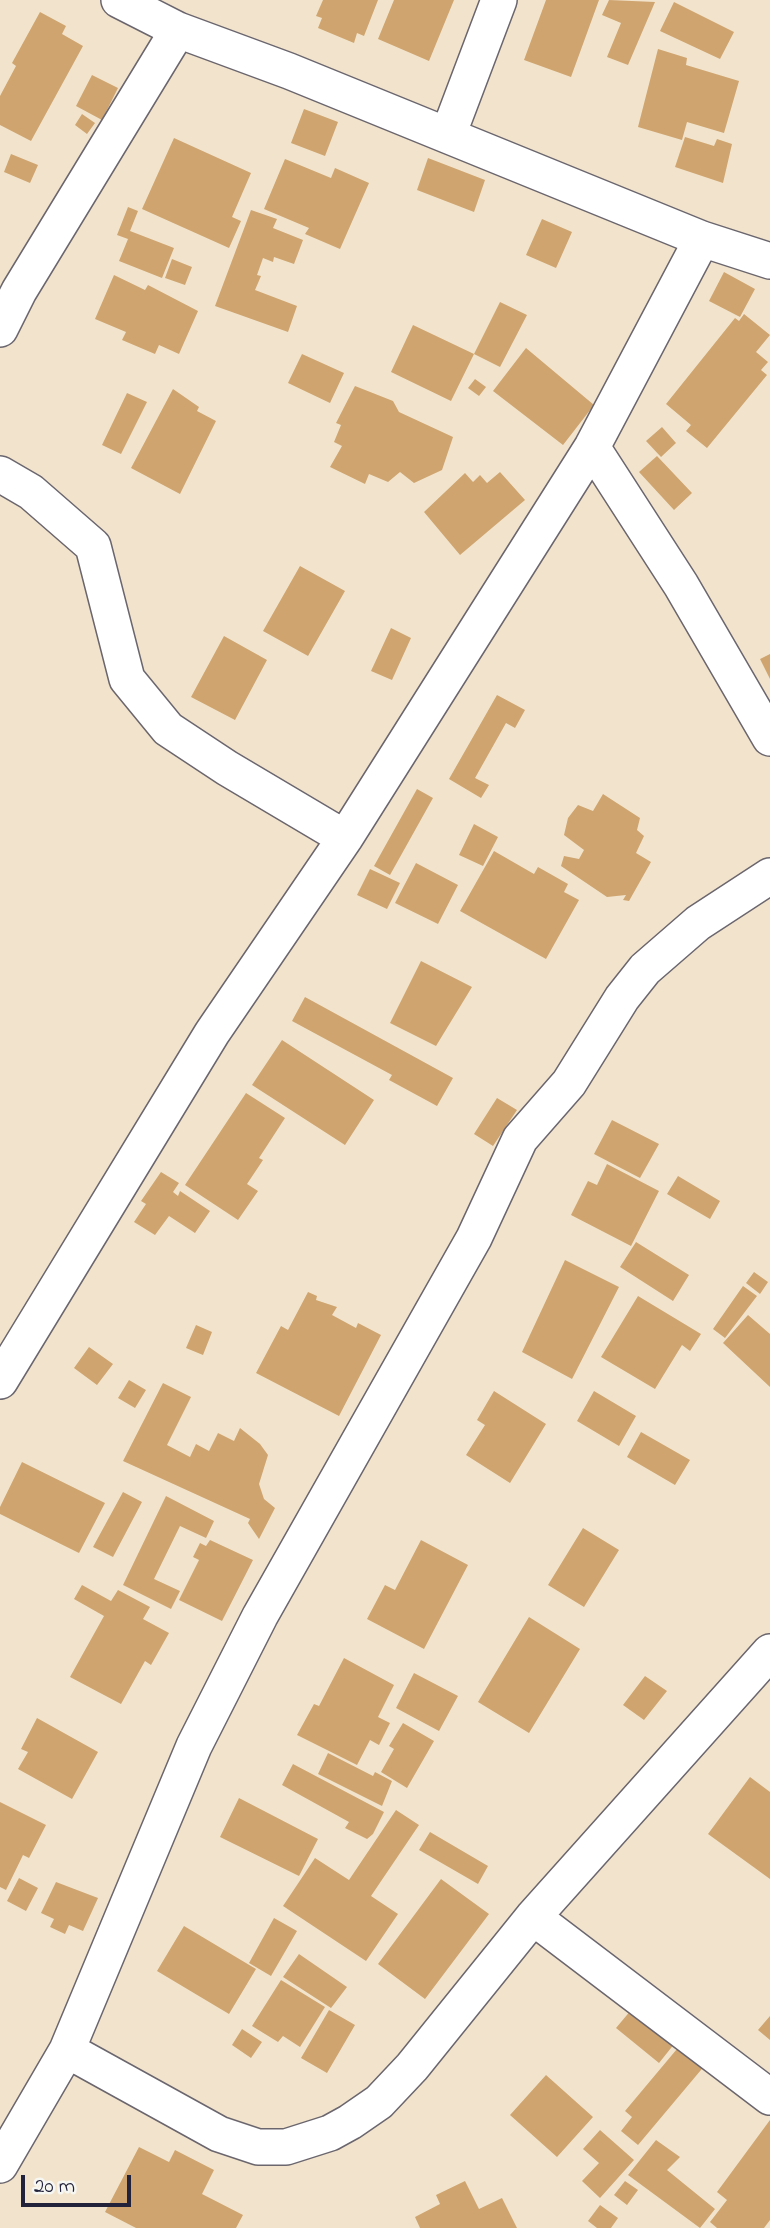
<!DOCTYPE html>
<html>
<head>
<meta charset="utf-8">
<style>
  body { margin:0 }
  #map { position:relative; width:770px; height:2228px; overflow:hidden; background:#f2e4cc; font-family:"Indie Flower",sans-serif }
  canvas { display:block }
  .scale { position:absolute; left:21px; top:2175px; width:110px; height:32px; box-sizing:border-box; border:4px solid #22223b; border-top:0; padding-left:9px; font-size:21px; line-height:24px; white-space:nowrap; color:#22223b; -webkit-text-stroke:5px #f6f6f2; paint-order:stroke }
</style>
</head>
<body>
<div id="map">
<canvas width="770" height="2228"></canvas>
<div class="scale">20 m</div>
</div>
<script>
const ctx = document.querySelector('canvas').getContext('2d');
ctx.lineJoin = 'round';
function fillPath(path, color) { ctx.fillStyle = color; ctx.fill(path, 'evenodd'); }
const shape = rows => new Path2D(rows.map(r => 'M' + r).join(''));
function strokePath(path, color, width, dash) { ctx.strokeStyle = color; ctx.lineWidth = width; ctx.lineCap = dash ? 'butt' : 'round'; ctx.setLineDash(dash || []); ctx.stroke(path); }
fillPath(shape([
  [323,0,378,0,364,36,357,33,354,43,318,28,322,18,316,16],
  [394,0,454,0,429,61,378,39],
  [546,0,599,0,571,77,524,60],
  [609,0,655,2,628,65,607,57,621,23,602,15],
  [674,2,734,32,720,59,660,31],
  [40,12,66,26,62,34,83,46,31,141,0,125,0,96,16,66,12,63],
  [658,49,687,58,686,65,739,81,724,133,687,122,682,140,638,127],
  [92,75,118,88,102,120,76,106],
  [304,109,338,122,325,156,291,143],
  [82,114,95,123,87,134,75,125],
  [685,137,714,146,717,139,732,144,723,183,675,167],
  [174,138,251,173,232,217,241,221,229,248,142,209],
  [11,154,38,165,30,183,4,172],
  [428,158,485,180,474,212,417,190],
  [285,159,331,178,335,168,369,183,340,249,305,234,309,228,264,209],
  [128,207,138,211,130,231,174,248,162,278,119,261,128,239,117,235],
  [251,210,277,219,273,228,303,240,294,264,274,257,273,262,263,258,257,275,261,276,255,290,297,306,288,332,215,306],
  [542,219,572,232,556,268,526,255],
  [172,259,192,267,185,285,165,278],
  [724,272,755,289,740,317,709,301],
  [114,275,145,290,148,285,198,311,179,354,159,345,155,354,122,340,126,332,95,319],
  [500,302,527,315,500,367,474,354],
  [744,314,770,335,756,352,768,362,761,370,767,375,707,448,686,431,691,425,666,404,735,318,739,321],
  [413,325,474,354,451,401,391,372],
  [526,348,594,405,563,445,493,391],
  [302,354,344,373,330,403,288,383],
  [475,379,486,387,479,396,468,388],
  [355,386,393,401,399,412,453,437,442,470,414,483,400,472,388,482,369,474,365,484,330,467,342,446,334,442,341,425,336,423],
  [173,389,199,407,197,411,216,421,180,494,131,468],
  [127,393,147,402,121,454,102,445],
  [662,427,676,443,661,457,646,441],
  [657,456,692,493,674,510,639,472],
  [500,472,525,500,460,555,424,512,465,473,473,482,480,475,487,483],
  [300,566,345,591,308,656,263,631],
  [391,628,411,638,392,680,371,671],
  [224,636,267,660,235,720,191,697],
  [770,654,770,679,760,659],
  [497,695,525,710,515,728,506,723,475,778,489,785,481,798,449,779],
  [417,789,433,798,390,875,374,866],
  [603,794,640,818,637,830,644,836,636,853,651,862,629,901,623,900,626,895,607,897,561,866,564,856,579,859,584,850,564,835,568,818,578,805,593,811],
  [474,824,498,837,483,866,459,855],
  [494,851,534,874,538,867,568,884,564,892,579,900,546,959,460,911],
  [416,863,458,885,438,924,395,903],
  [370,869,400,883,387,909,357,895],
  [421,961,472,987,436,1046,390,1023],
  [305,997,453,1078,437,1106,389,1080,392,1075,292,1021],
  [282,1040,374,1100,345,1145,252,1085],
  [246,1093,285,1118,259,1158,263,1160,247,1184,258,1191,238,1220,185,1185],
  [497,1098,517,1110,493,1146,474,1134],
  [612,1120,659,1144,640,1178,594,1154],
  [607,1164,659,1191,631,1246,571,1215,588,1181,597,1185],
  [161,1172,179,1183,173,1192,178,1196,180,1191,210,1211,195,1233,169,1216,155,1235,134,1222,146,1204,141,1201],
  [678,1176,720,1201,710,1219,667,1194],
  [636,1242,689,1275,673,1301,620,1267],
  [565,1260,619,1287,572,1379,522,1352],
  [754,1272,768,1282,760,1294,746,1283],
  [743,1286,757,1296,725,1338,713,1329],
  [308,1292,317,1296,316,1300,337,1307,332,1315,356,1328,358,1323,381,1335,339,1416,256,1373,281,1326,288,1330],
  [638,1296,701,1334,690,1351,682,1345,655,1389,601,1357],
  [748,1315,770,1334,770,1387,723,1343],
  [196,1325,212,1332,203,1355,186,1348],
  [89,1347,113,1364,97,1385,74,1368],
  [129,1380,146,1390,135,1408,118,1398],
  [163,1383,191,1397,167,1445,190,1457,196,1444,209,1451,218,1433,234,1441,240,1428,260,1444,268,1455,259,1484,264,1499,275,1508,259,1539,248,1523,250,1519,123,1461],
  [494,1391,546,1424,510,1483,466,1455,485,1425,477,1420],
  [594,1391,636,1416,619,1446,577,1421],
  [641,1432,690,1460,675,1485,627,1457],
  [22,1462,105,1503,79,1553,0,1514,0,1507],
  [123,1492,142,1502,113,1557,93,1547],
  [166,1496,214,1521,206,1538,180,1526,154,1579,180,1591,171,1609,123,1585],
  [583,1528,619,1550,584,1607,548,1585],
  [210,1540,253,1560,222,1621,179,1600,199,1560,193,1557,200,1543,206,1546],
  [421,1540,468,1565,424,1649,367,1619,385,1585,395,1590],
  [82,1585,111,1601,118,1590,150,1607,143,1619,169,1633,151,1665,145,1661,121,1704,70,1677,104,1616,74,1599],
  [529,1617,580,1649,529,1733,478,1702],
  [344,1658,394,1685,378,1717,390,1723,379,1745,370,1740,357,1765,297,1735,314,1704,319,1706],
  [414,1673,458,1696,439,1731,396,1708],
  [645,1676,667,1691,644,1720,623,1705],
  [37,1718,98,1752,72,1799,18,1769,28,1752,21,1749],
  [403,1723,434,1741,407,1788,381,1772,394,1749,389,1746],
  [328,1753,373,1776,375,1772,392,1781,382,1806,318,1774],
  [293,1764,384,1812,373,1834,367,1839,345,1828,349,1822,282,1785],
  [750,1777,770,1792,770,1879,708,1834],
  [239,1798,318,1839,299,1876,220,1837],
  [0,1802,46,1825,29,1858,23,1855,6,1890,0,1887],
  [396,1810,419,1825,371,1896,398,1914,366,1961,283,1906,315,1858,349,1880],
  [430,1832,488,1866,478,1884,419,1850],
  [19,1878,38,1888,26,1911,7,1901],
  [441,1879,489,1914,425,1999,378,1964],
  [56,1882,98,1898,83,1931,69,1925,65,1934,50,1927,54,1919,41,1913],
  [274,1918,297,1931,271,1976,249,1963],
  [184,1926,256,1969,229,2014,157,1971],
  [299,1954,347,1987,331,2008,283,1977],
  [281,1980,325,2007,300,2047,283,2036,278,2042,252,2026],
  [637,2003,679,2038,659,2063,616,2028],
  [329,2010,355,2025,327,2073,301,2058],
  [770,2016,770,2040,758,2030],
  [242,2029,262,2042,251,2058,232,2045],
  [682,2043,706,2064,638,2145,621,2131,632,2117,625,2111],
  [546,2075,593,2117,557,2157,510,2115],
  [770,2120,770,2220,764,2228,717,2228,710,2222,727,2200,717,2192],
  [600,2130,634,2160,600,2198,582,2181,599,2163,583,2149],
  [656,2140,680,2157,667,2170,715,2209,700,2228,628,2175],
  [139,2147,169,2162,175,2150,214,2170,202,2194,243,2215,236,2228,136,2228,105,2212],
  [465,2181,479,2209,502,2198,517,2228,420,2228,415,2217,440,2204,436,2195],
  [625,2181,638,2190,627,2205,614,2195],
  [600,2205,618,2218,611,2228,597,2228,588,2221]
]), '#cfa46f');
const street = shape([
  [119,0,178,30,289,71,702,239,770,261],
  [448,135,499,0],
  [0,329,19,291,178,30],
  [592,447,681,585,770,738],
  [0,474,31,492,93,546,127,679,168,729,227,768,345,838],
  [0,1381,212,1033,345,838,592,447,702,239],
  [533,1917,770,2097],
  [67,2050,219,2134,258,2147,286,2147,330,2133,350,2122,379,2102,412,2067,533,1917,770,1652],
  [0,2165,67,2050,194,1746,260,1616,474,1238,520,1139,569,1083,622,998,645,969,698,923,770,876]
]);
strokePath(street, '#6b666e', 38);
strokePath(street, '#fff', 35);
</script>
</body>
</html>
